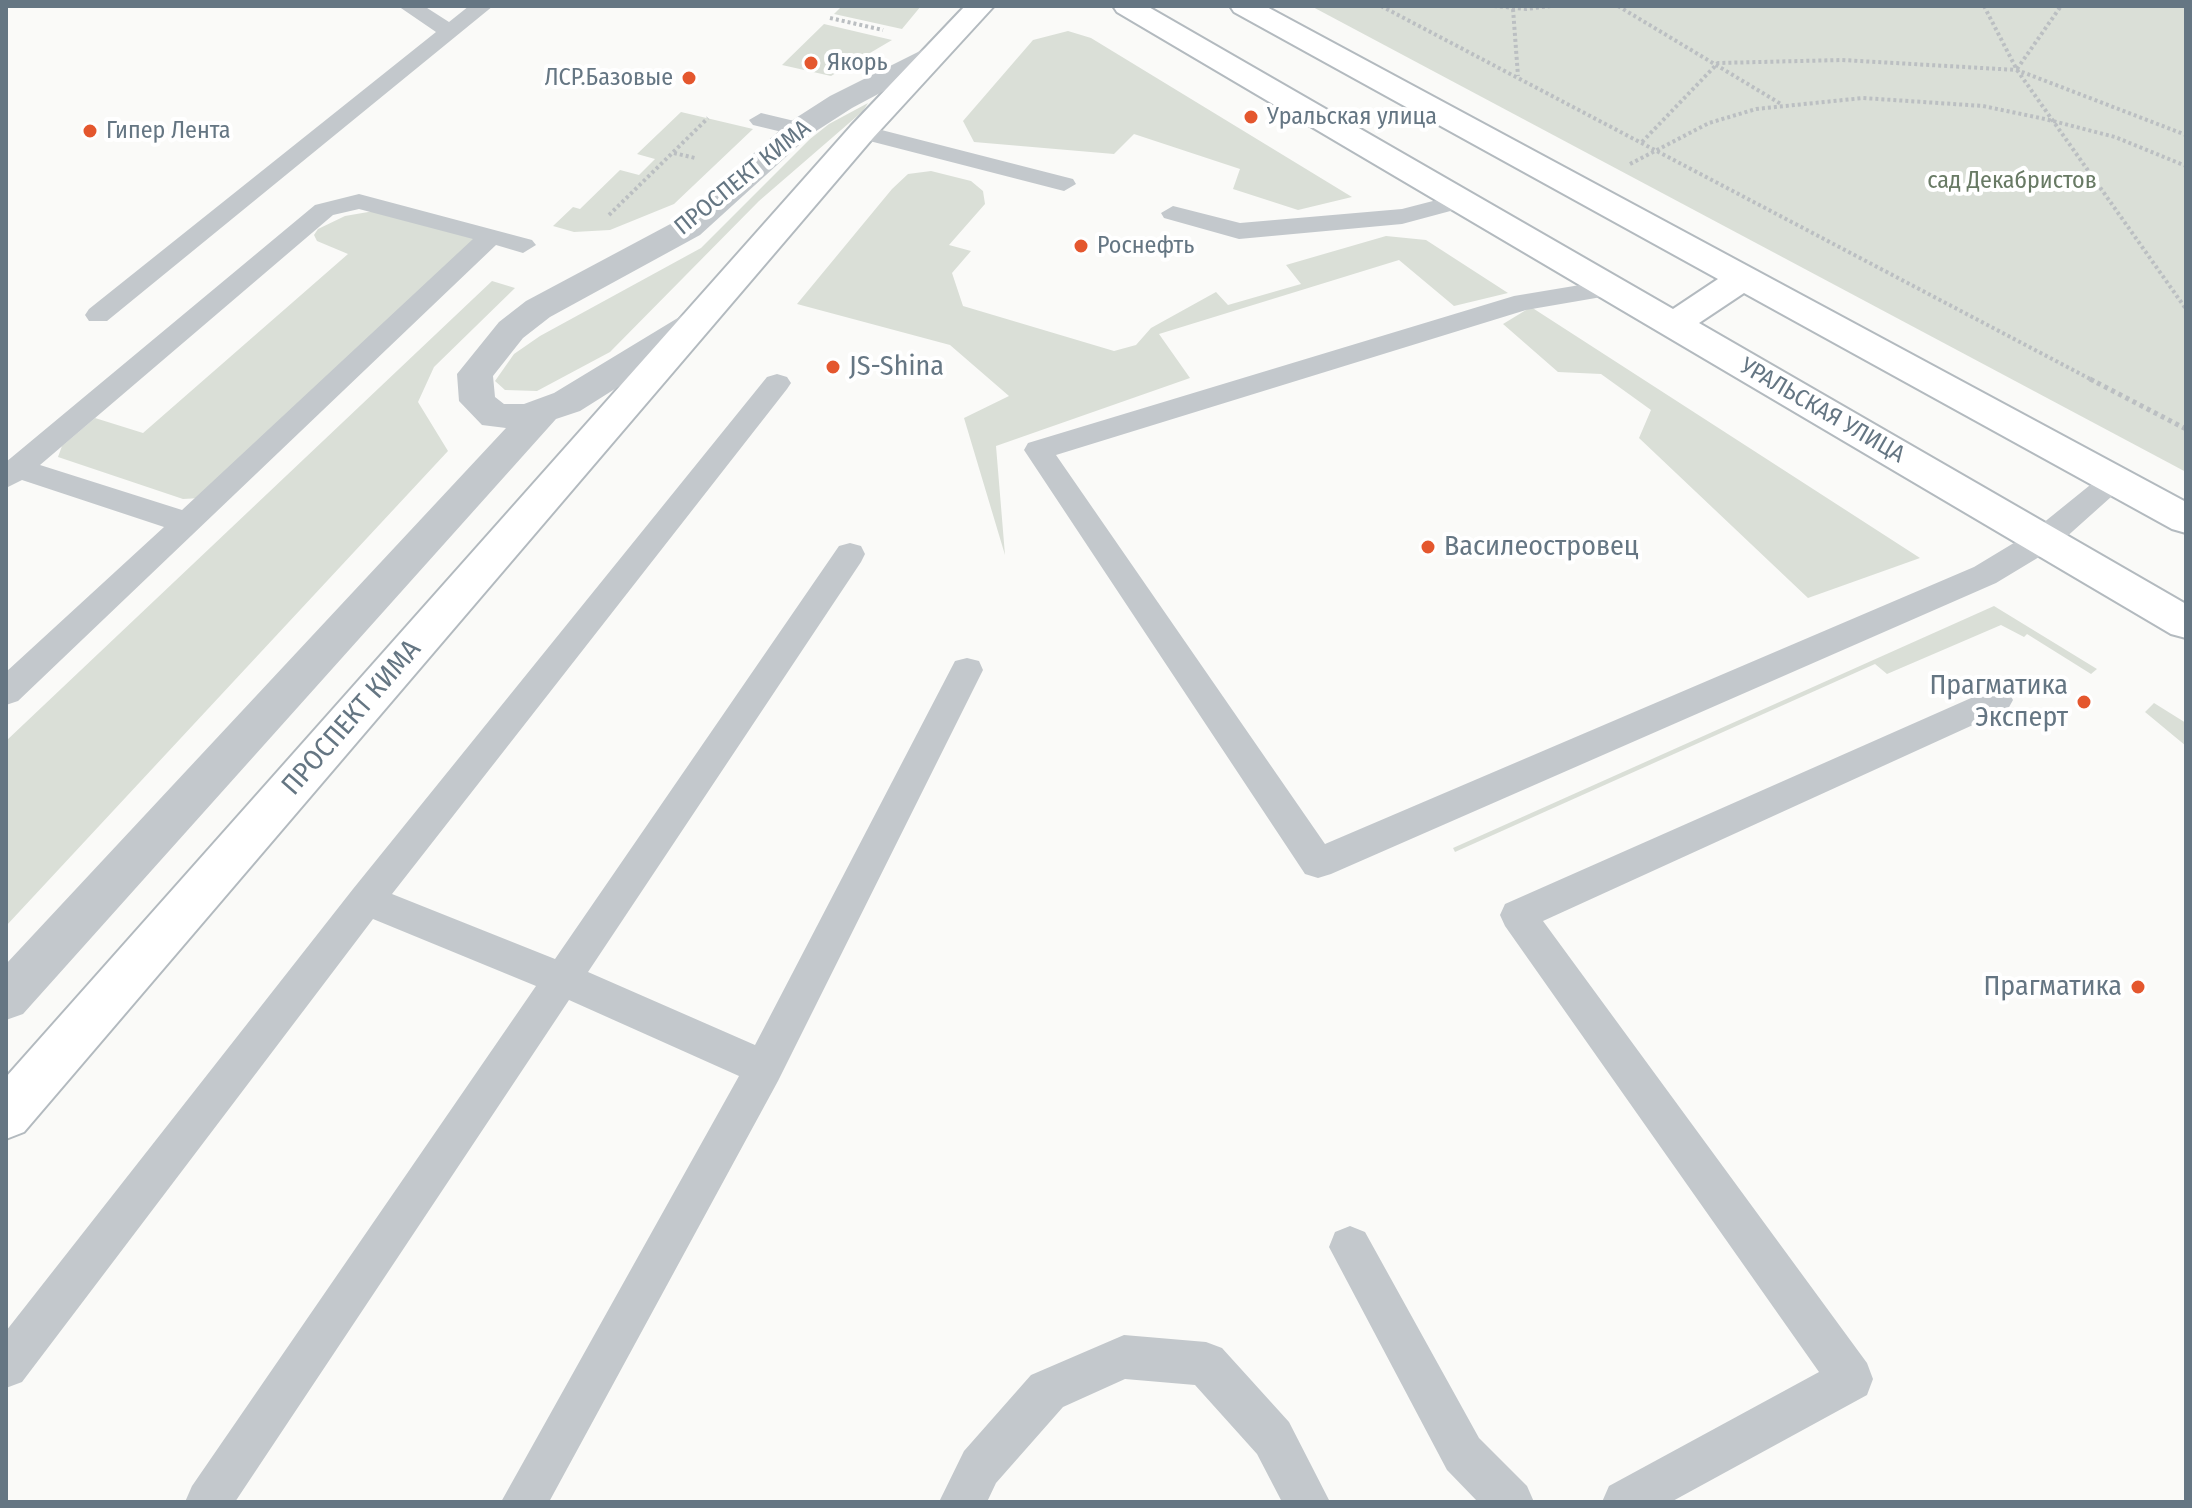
<!DOCTYPE html>
<html>
<head>
<meta charset="utf-8">
<style>
  body { margin:0 }
  #map { position:relative; width:2192px; height:1508px; overflow:hidden; background:#fafaf8; font-family:"Fira Sans Condensed",sans-serif }
  canvas { display:block }
  .frame { position:absolute; inset:0; border:8px solid #657683; pointer-events:none }
</style>
</head>
<body>
<div id="map">
<canvas width="2192" height="1508"></canvas>
<div class="frame"></div>
</div>
<script>
const ctx = document.querySelector('canvas').getContext('2d');
ctx.lineJoin = 'round';
function fillPath(path, color) { ctx.fillStyle = color; ctx.fill(path, 'evenodd'); }
const shape = rows => new Path2D(rows.map(r => 'M' + r).join(''));
function strokePath(path, color, width, dash) { ctx.strokeStyle = color; ctx.lineWidth = width; ctx.lineCap = dash ? 'butt' : 'round'; ctx.setLineDash(dash || []); ctx.stroke(path); }
function label(font, color, halo, rows, align = 'center') {
  ctx.font = font + ' "Fira Sans Condensed",sans-serif'; ctx.lineWidth = 8; ctx.setLineDash([]); ctx.textBaseline = 'middle'; ctx.strokeStyle = halo; ctx.fillStyle = color; for (const [text, x, y, turn = 0] of rows) {
    ctx.save(); ctx.translate(x, y); ctx.rotate((+turn || 0) * Math.PI / 180); ctx.textAlign = isNaN(turn) ? turn : align; if (halo) ctx.strokeText(text, 0, 0); ctx.fillText(text, 0, 0); ctx.restore();
  }
}
fillPath(shape([
  [842,6,921,6,902,29,834,14],
  [1311,6,2186,6,2186,472],
  [824,24,892,40,831,76,782,65],
  [1068,31,1091,38,1352,197,1298,210,1233,189,1240,169,1134,134,1114,154,974,142,963,121,1033,40],
  [868,103,863,111,759,201,610,352,537,391,505,390,495,381,514,354,540,336,701,248,810,139,829,124],
  [681,112,753,129,674,204,610,230,574,232,553,226,573,207,580,209,620,170,639,175,655,159,637,154],
  [931,171,971,181,983,191,985,204,949,245,971,251,952,273,963,306,1114,351,1136,345,1151,328,1216,292,1228,305,1301,284,1286,265,1386,236,1426,240,1508,293,1454,306,1399,260,1159,334,1190,378,996,446,1005,555,964,418,1009,396,950,345,797,304,892,189,908,174],
  [374,211,482,236,201,498,183,499,58,457,62,446,95,418,143,433,348,254,317,241,314,235,318,229,345,216],
  [492,281,515,288,434,367,418,402,448,451,6,926,6,741],
  [1531,307,1920,558,1808,598,1639,438,1651,410,1601,374,1558,372,1503,324],
  [1994,606,2097,669,2091,674,2027,634,2024,637,2001,625,1887,674,1875,664,1455,852,1453,848],
  [2154,703,2186,723,2186,746,2145,712]
]), '#dadfd7');
const secondary = shape([
  [965,6,994,6,873,138,24,1132,6,1139,6,1077,851,126,965,6],
  [1113,6,1147,6,1673,309,1718,279,1234,12,1230,6,1265,6,2186,502,2186,533,2172,529,1744,293,1699,323,2186,604,2186,638,2171,634,1117,12,1113,6]
]);
strokePath(secondary, '#b3babf', 4);
strokePath(shape([
  [1381,6,2094,381],
  [1494,6,1526,9,1551,6],
  [1618,6,1781,104],
  [1984,6,2017,70,2186,309],
  [1513,9,1518,76],
  [830,18,883,30],
  [2017,69,2061,6],
  [1642,142,1718,63,1842,60,2017,70,2186,135],
  [674,153,695,158],
  [1630,164,1709,123,1756,109,1863,98,1983,106,2045,119,2115,137,2186,166],
  [609,215,708,118]
]), '#bbbfc2', 4, [3, 3]);
strokePath(shape([
  [2090,379,2186,429]
]), '#bbbfc2', 5, [4, 4]);
fillPath(shape([
  [398,6,424,6,449,22,469,6,493,6,107,321,89,321,85,315,89,309,436,32,398,6],
  [761,113,807,124,811,129,799,136,753,125,749,120,761,113],
  [862,125,1073,179,1076,184,1064,191,854,137,850,132,862,125],
  [359,194,532,240,536,245,523,253,496,245,18,701,6,705,6,672,164,527,22,480,6,488,6,462,315,205,359,194],
  [359,209,473,239,182,510,40,465,333,215,359,209],
  [1460,194,1469,196,1472,201,1469,206,1402,224,1239,239,1164,218,1161,213,1173,206,1240,223,1402,209,1460,194],
  [1610,280,1619,282,1623,288,1619,294,1526,310,1056,455,1325,844,1974,567,2032,532,2105,473,2115,470,2125,473,2130,480,2054,548,1996,583,1331,874,1318,878,1305,874,1024,450,1028,443,1514,296,1610,280],
  [777,374,787,377,791,383,787,389,392,894,555,959,839,546,850,543,861,546,865,554,861,562,588,972,755,1045,955,661,967,658,979,661,983,670,778,1081,549,1502,501,1502,739,1076,569,1000,235,1502,185,1502,192,1486,536,986,373,919,22,1382,6,1388,6,1331,353,889,767,377,777,374],
  [1996,687,2008,691,2013,700,2008,709,1543,921,1867,1363,1873,1379,1867,1395,1671,1502,1602,1502,1609,1486,1819,1372,1505,926,1500,915,1505,904,1996,687],
  [1350,1226,1365,1232,1479,1438,1527,1486,1534,1502,1478,1502,1447,1470,1329,1247,1335,1232,1350,1226],
  [1124,1335,1206,1342,1222,1348,1289,1422,1330,1502,1282,1502,1257,1454,1195,1385,1125,1379,1063,1407,996,1483,987,1502,939,1502,964,1451,1031,1375,1124,1335]
]), '#c3c8cc');
fillPath(shape([
  [934,44,944,47,948,53,944,59,852,108,810,135,700,235,550,317,523,338,493,376,495,397,504,404,524,404,554,393,686,313,698,310,710,313,715,321,710,329,580,411,556,419,23,1014,6,1020,6,964,506,428,482,425,459,401,457,374,499,322,526,301,676,221,788,123,830,96,934,44]
]), '#c3c8cc');
fillPath(secondary, '#fff');
for (const [x, y, r, color] of [
  [811,63,8,"#e4572e"],
  [689,78,8,"#e4572e"],
  [1251,117,8,"#e4572e"],
  [90,131,8,"#e4572e"],
  [1081,246,8,"#e4572e"],
  [833,367,8,"#e4572e"],
  [1428,547,8,"#e4572e"],
  [2084,702,8,"#e4572e"],
  [2138,987,8,"#e4572e"]
]) { const dot = new Path2D(); dot.arc(x, y, r, 0, 2 * Math.PI); ctx.fillStyle = color; ctx.fill(dot); strokePath(dot, '#fff', 3); }
label('24px', '#657683', '#fff', [
  ["Якорь",827,63],
  ["ЛСР.Базовые",673,78,"right"],
  ["Уральская улица",1267,117],
  ["Гипер Лента",106,131],
  ["Роснефть",1097,246]
], 'left');
label('24px', '#657683', '#fff', [
  ["ПРОСПЕКТ КИМА",743,178,-39],
  ["УРАЛЬСКАЯ УЛИЦА",1822,411,30]
]);
label('24px', '#687a64', '#fff', [
  ["сад Декабристов",2012,181]
]);
label('28px', '#657683', '#fff', [
  ["JS-Shina",849,367],
  ["Василеостровец",1444,547],
  ["Прагматика",2068,686,"right"],
  ["Эксперт",2068,718,"right"],
  ["Прагматика",2122,987,"right"]
], 'left');
label('28px', '#657683', '#fff', [
  ["ПРОСПЕКТ КИМА",352,718,-49]
]);
</script>
</body>
</html>
